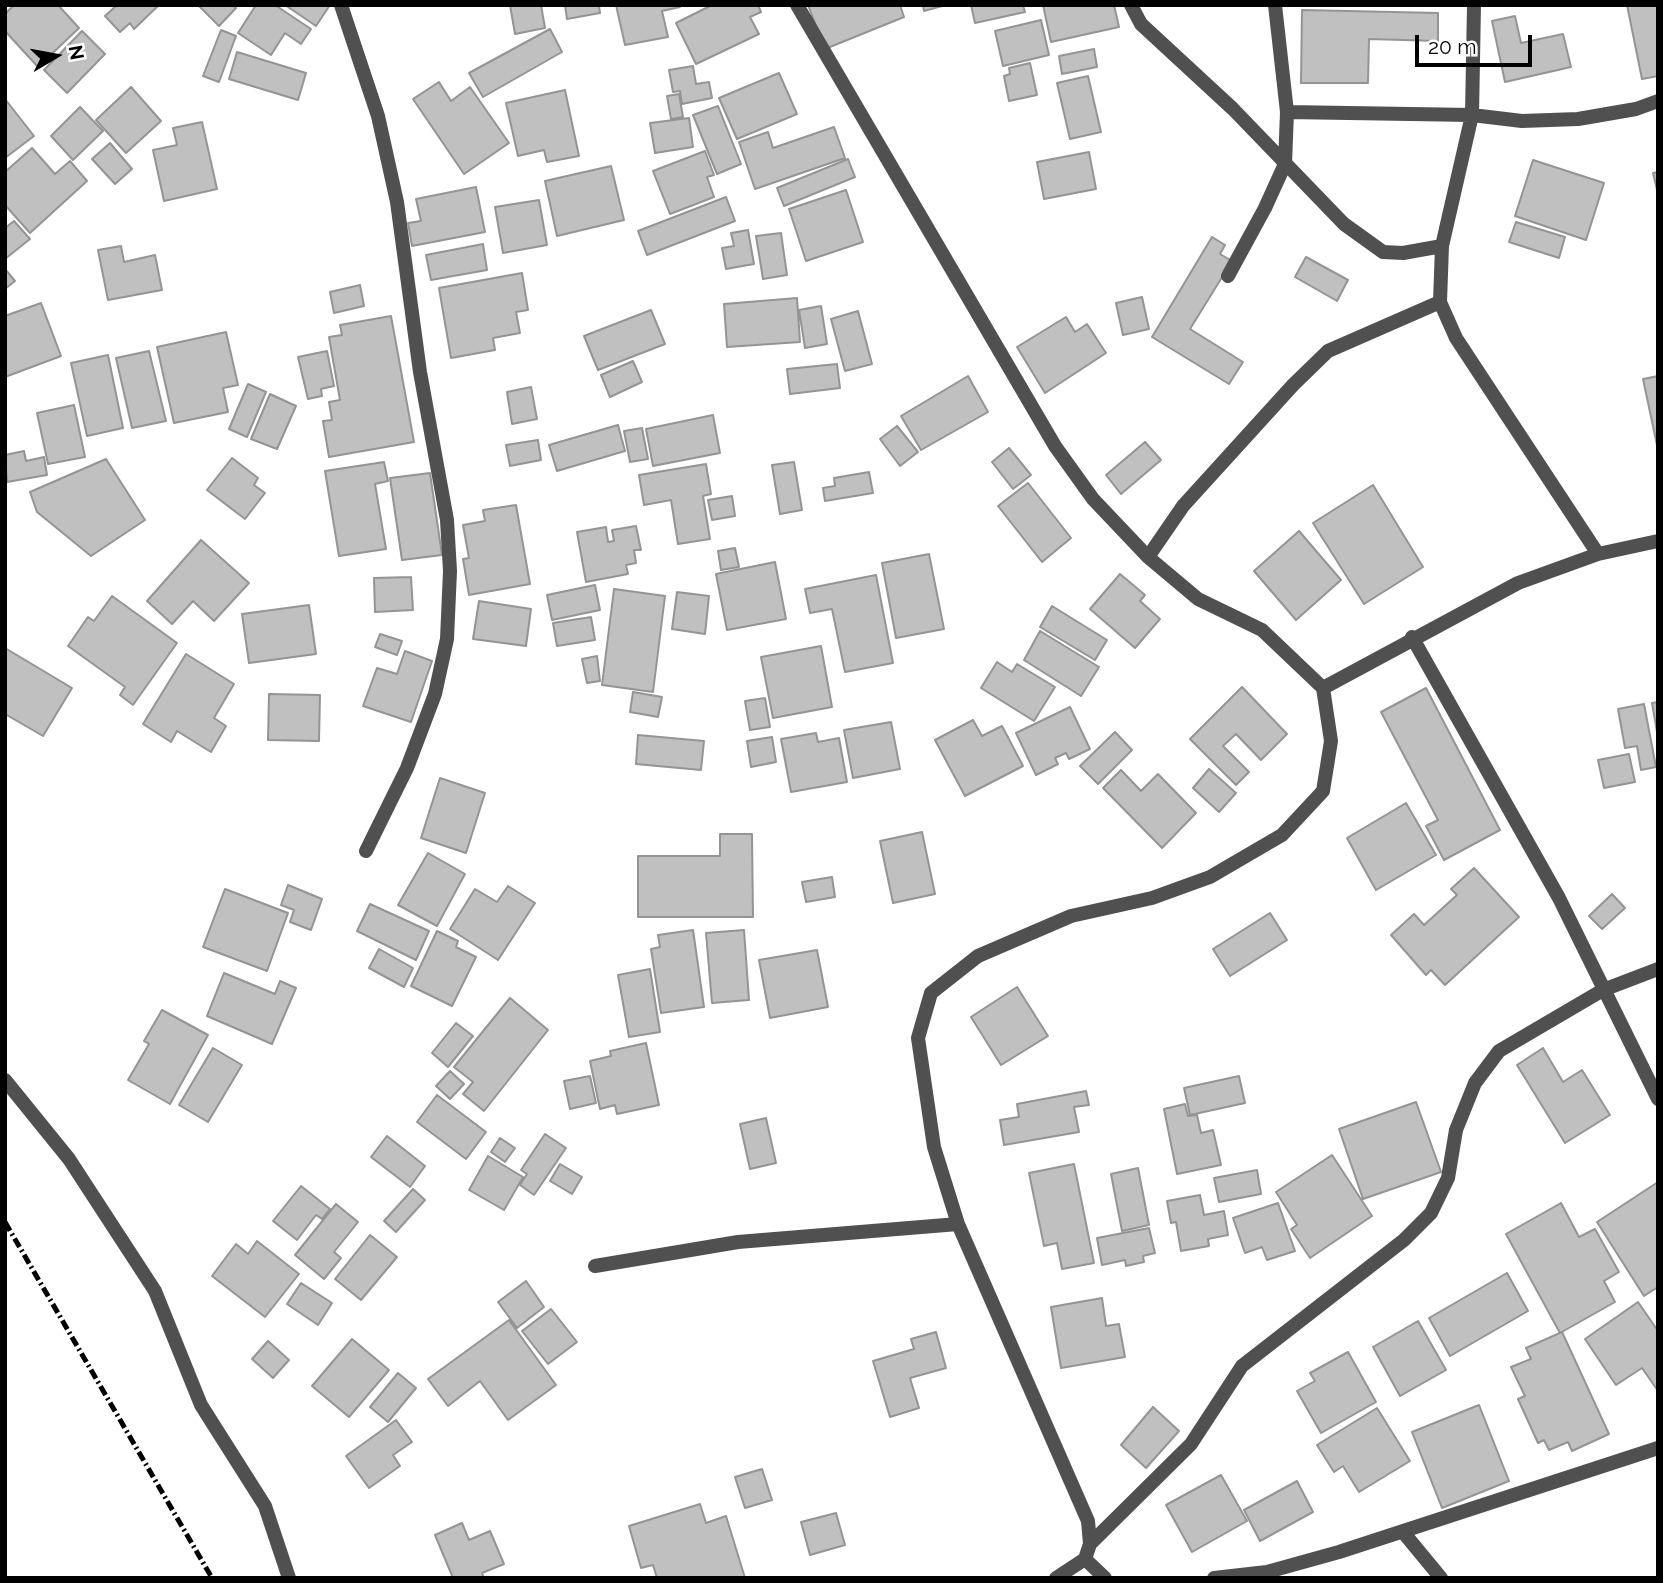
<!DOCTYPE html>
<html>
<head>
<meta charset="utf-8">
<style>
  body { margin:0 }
  #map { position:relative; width:1663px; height:1583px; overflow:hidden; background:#fff; font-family:Raleway,sans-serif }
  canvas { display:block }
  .frame { position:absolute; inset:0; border:7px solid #000; pointer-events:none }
  .north { position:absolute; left:21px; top:21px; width:70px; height:70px; -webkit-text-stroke:5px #fff; paint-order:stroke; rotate:80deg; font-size:19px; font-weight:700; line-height:28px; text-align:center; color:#000 }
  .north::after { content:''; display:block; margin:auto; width:24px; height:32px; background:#000; clip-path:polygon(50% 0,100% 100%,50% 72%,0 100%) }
  .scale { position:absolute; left:1415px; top:35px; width:117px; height:32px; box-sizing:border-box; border:4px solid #000; border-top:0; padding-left:9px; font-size:21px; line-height:24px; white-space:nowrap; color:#000; -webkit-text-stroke:5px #fff; paint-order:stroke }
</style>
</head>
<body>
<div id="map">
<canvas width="1663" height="1583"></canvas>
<div class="frame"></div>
<div class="north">N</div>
<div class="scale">20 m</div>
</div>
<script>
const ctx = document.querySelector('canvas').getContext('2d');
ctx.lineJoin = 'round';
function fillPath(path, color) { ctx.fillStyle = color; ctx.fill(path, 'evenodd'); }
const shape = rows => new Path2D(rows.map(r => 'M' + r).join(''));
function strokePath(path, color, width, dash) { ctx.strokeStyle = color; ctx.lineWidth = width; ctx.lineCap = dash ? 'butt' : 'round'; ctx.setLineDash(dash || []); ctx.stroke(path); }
const building = shape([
  [14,5,58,5,79,28,38,67,5,31,5,14,14,5],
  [117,5,159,5,134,29,130,23,120,32,105,16,117,5],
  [198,5,233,5,236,8,219,26,198,5],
  [256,5,275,5,311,29,301,44,285,33,271,55,238,33,256,5],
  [285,5,330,5,316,26,285,5],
  [510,5,541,5,545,28,515,34,510,5],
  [565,5,599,5,600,13,567,19,565,5],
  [616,5,679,5,680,7,662,11,668,37,625,45,616,5],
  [712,5,758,5,761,12,750,17,759,34,696,64,676,23,712,5],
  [808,5,900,5,904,17,825,49,808,5],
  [923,5,946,5,924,11,923,5],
  [971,5,1023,5,1025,12,975,23,971,5],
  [1043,5,1114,5,1119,27,1051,42,1043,5],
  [1627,5,1658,5,1658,76,1642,79,1627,5],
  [1302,10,1438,13,1438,41,1369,39,1368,83,1301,83,1302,10],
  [1515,16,1521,43,1563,34,1571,67,1505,82,1492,21,1515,16],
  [1041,20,1049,55,1003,66,995,31,1041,20],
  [550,29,562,52,483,97,469,73,550,29],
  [221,30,236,36,219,82,203,76,221,30],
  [82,31,105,54,67,93,44,70,82,31],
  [1094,49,1097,67,1062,74,1059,56,1094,49],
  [237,52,306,73,298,100,229,79,237,52],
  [1030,63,1037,95,1009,101,1004,76,1010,74,1009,68,1030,63],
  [693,66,696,84,709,82,712,98,682,104,680,91,673,92,669,70,693,66],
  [779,73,797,114,737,139,719,98,779,73],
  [1088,76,1101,132,1070,139,1057,83,1088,76],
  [439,82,451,101,470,87,509,143,464,174,413,99,439,82],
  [131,87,161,121,126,153,96,120,131,87],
  [565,90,579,156,547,162,544,150,518,156,506,103,565,90],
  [679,94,683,117,671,119,667,96,679,94],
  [5,99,34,136,5,158,5,99],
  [718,106,741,164,717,174,693,115,718,106],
  [80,107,103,131,73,160,51,136,80,107],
  [689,118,693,147,655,153,650,123,689,118],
  [202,122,217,189,164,201,153,150,177,145,173,128,202,122],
  [834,127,845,158,755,189,739,142,768,132,773,148,834,127],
  [110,143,132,169,115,184,92,159,110,143],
  [32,148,55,174,70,161,87,181,30,233,5,205,5,172,32,148],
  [705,151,714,175,707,177,714,197,670,214,653,171,705,151],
  [1089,152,1096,189,1044,199,1037,162,1089,152],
  [848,159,855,177,784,206,777,188,848,159],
  [1533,160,1604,183,1586,240,1515,216,1533,160],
  [611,166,624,220,557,236,545,181,611,166],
  [1658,172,1658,194,1653,173,1658,172],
  [476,187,485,232,412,246,408,223,421,221,416,199,476,187],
  [846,190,863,242,806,261,789,209,846,190],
  [726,197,735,221,647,255,638,231,726,197],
  [539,200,547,245,503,253,495,207,539,200],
  [14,221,30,239,5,259,5,228,14,221],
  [1516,222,1565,237,1559,258,1509,242,1516,222],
  [748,230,754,264,726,269,722,248,734,246,731,233,748,230],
  [781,233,787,275,763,279,756,236,781,233],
  [1212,237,1225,245,1220,254,1232,261,1190,329,1243,362,1229,384,1152,337,1212,237],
  [483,244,487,270,431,280,426,255,483,244],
  [121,246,124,262,155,255,162,290,108,300,98,250,121,246],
  [1306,257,1348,280,1337,301,1295,277,1306,257],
  [5,269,15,281,5,289,5,269],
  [522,273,528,310,516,312,520,333,493,338,495,350,451,358,439,288,522,273],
  [360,285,364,306,334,313,330,292,360,285],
  [1142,297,1149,329,1123,335,1116,303,1142,297],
  [797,298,800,342,727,347,724,304,797,298],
  [41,303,61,356,5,377,5,316,41,303],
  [821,306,827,344,805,348,799,310,821,306],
  [651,310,665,344,598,370,584,336,651,310],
  [858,311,872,364,845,371,831,319,858,311],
  [391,316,414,442,329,457,323,421,332,420,329,402,340,400,329,337,342,335,340,325,391,316],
  [1066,317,1075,332,1087,324,1106,353,1045,393,1017,347,1066,317],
  [226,332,238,385,223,388,228,412,174,423,157,347,226,332],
  [149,351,166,421,132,428,116,358,149,351],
  [327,351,334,386,321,389,322,396,308,399,298,357,327,351],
  [108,355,123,428,87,436,71,363,108,355],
  [633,361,642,382,610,397,601,375,633,361],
  [837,364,840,388,790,394,787,369,837,364],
  [968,376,988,412,921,450,901,416,968,376],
  [1658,376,1658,450,1643,379,1658,376],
  [248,384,266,392,247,437,229,429,248,384],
  [531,387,537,419,512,424,507,392,531,387],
  [270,394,296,406,277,449,251,439,270,394],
  [74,405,85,457,48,464,37,413,74,405],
  [713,415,720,453,653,466,646,429,713,415],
  [618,425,625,451,557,471,549,445,618,425],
  [897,426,918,452,900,466,880,439,897,426],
  [642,428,648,459,630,462,624,431,642,428],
  [538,440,541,460,510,466,506,445,538,440],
  [1145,442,1161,460,1121,494,1106,475,1145,442],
  [1009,448,1031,475,1013,489,992,462,1009,448],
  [24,451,26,461,44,457,47,475,7,482,5,455,24,451],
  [232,458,258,478,254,485,265,493,245,519,207,490,232,458],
  [106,459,145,520,91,556,37,512,30,492,106,459],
  [384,462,388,481,375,484,386,549,339,556,325,471,384,462],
  [794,462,802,510,780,514,772,465,794,462],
  [706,464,711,494,703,496,710,539,678,544,671,500,644,505,639,475,706,464],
  [869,472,873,493,825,501,823,488,835,486,834,478,869,472],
  [430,473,442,555,402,560,390,478,430,473],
  [1028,483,1071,538,1042,562,998,506,1028,483],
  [1373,485,1423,567,1364,604,1313,523,1373,485],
  [732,496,735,516,712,520,708,500,732,496],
  [516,505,530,584,469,595,463,559,469,558,463,525,485,521,483,510,516,505],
  [636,526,641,550,634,550,636,563,626,565,628,574,586,582,577,532,606,527,608,542,614,541,612,530,636,526],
  [1299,531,1341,580,1296,620,1254,571,1299,531],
  [201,540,249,583,214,621,193,601,172,624,147,601,201,540],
  [735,548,739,567,721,570,718,551,735,548],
  [929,554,944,629,896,638,882,563,929,554],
  [775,562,786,619,727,630,716,574,775,562],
  [1120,574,1145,595,1140,601,1160,619,1135,648,1090,609,1120,574],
  [876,575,893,663,845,672,832,609,810,613,805,589,876,575],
  [411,577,413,610,375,612,374,578,411,577],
  [595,585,600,610,552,620,547,595,595,585],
  [614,589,665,596,653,692,602,685,614,589],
  [677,592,709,596,705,634,672,629,677,592],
  [112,596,177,643,133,705,120,695,125,687,68,646,88,617,94,621,112,596],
  [479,601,531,609,526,646,473,639,479,601],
  [309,605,316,654,249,663,242,614,309,605],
  [1052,606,1107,640,1095,660,1040,627,1052,606],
  [591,617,595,640,557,646,553,623,591,617],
  [1040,631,1099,667,1081,696,1024,660,1040,631],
  [380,634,402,641,397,655,375,647,380,634],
  [821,646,832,707,773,718,761,657,821,646],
  [5,648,72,688,43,736,5,714,5,648],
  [405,651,432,661,411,722,363,706,377,668,397,674,405,651],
  [186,654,234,684,214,718,226,726,211,752,177,731,171,742,143,724,186,654],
  [597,656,600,681,587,683,582,659,597,656],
  [997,662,1012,672,1017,664,1055,687,1034,721,981,688,997,662],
  [1242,687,1287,734,1261,760,1236,734,1223,746,1249,772,1236,785,1190,739,1242,687],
  [1426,688,1500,830,1444,860,1426,826,1438,820,1381,712,1426,688],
  [633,692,662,697,658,717,630,712,633,692],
  [269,694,320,695,319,741,268,740,269,694],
  [765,698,770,727,750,730,745,701,765,698],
  [1658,702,1658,738,1652,703,1658,702],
  [1644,704,1656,767,1641,770,1637,746,1625,748,1618,709,1644,704],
  [1070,707,1090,749,1069,759,1066,753,1055,758,1058,764,1036,775,1016,733,1070,707],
  [973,720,982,736,1002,726,1023,766,965,796,935,740,973,720],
  [891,722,900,769,853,778,844,730,891,722],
  [1115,732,1132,750,1098,784,1080,766,1115,732],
  [816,733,818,742,839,738,847,782,791,792,781,739,816,733],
  [638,735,704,741,701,770,636,764,638,735],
  [772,737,776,762,751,767,747,741,772,737],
  [1629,754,1635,782,1604,788,1598,760,1629,754],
  [1209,769,1236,793,1219,812,1193,788,1209,769],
  [1121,770,1141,791,1158,774,1196,813,1162,848,1103,788,1121,770],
  [440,778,485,793,466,853,421,838,440,778],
  [1406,803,1436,855,1376,890,1347,838,1406,803],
  [922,832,935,894,893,903,880,841,922,832],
  [720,834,752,834,753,917,638,917,638,856,720,856,720,834],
  [428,853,465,874,437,926,398,905,428,853],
  [1474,868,1519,917,1445,985,1431,970,1426,975,1391,935,1414,914,1424,925,1457,895,1451,889,1474,868],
  [832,877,835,897,806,902,802,882,832,877],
  [288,885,322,899,311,930,290,922,294,910,281,905,288,885],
  [508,886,535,903,498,960,450,929,475,889,497,902,508,886],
  [225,889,288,913,267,971,203,947,225,889],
  [1612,894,1625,908,1602,929,1589,916,1612,894],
  [370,904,429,931,416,960,357,931,370,904],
  [1270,913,1287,940,1230,976,1213,949,1270,913],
  [693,930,704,1007,661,1013,651,949,660,947,658,935,693,930],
  [744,930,749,1000,712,1003,706,933,744,930],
  [437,931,458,941,456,947,476,957,452,1006,411,986,437,931],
  [379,949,413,968,404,987,369,968,379,949],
  [817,950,828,1007,770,1018,759,960,817,950],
  [650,969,660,1032,629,1037,618,975,650,969],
  [224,973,275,994,280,981,296,988,272,1044,207,1016,224,973],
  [1017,987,1048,1036,1001,1065,971,1017,1017,987],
  [510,998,548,1030,484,1111,463,1094,473,1082,454,1067,510,998],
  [162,1010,208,1035,170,1104,128,1080,149,1044,144,1041,162,1010],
  [456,1023,473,1036,448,1067,432,1053,456,1023],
  [646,1043,659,1105,617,1114,615,1105,600,1109,590,1061,611,1056,610,1051,646,1043],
  [213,1048,242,1065,208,1122,179,1105,213,1048],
  [1543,1048,1563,1082,1582,1070,1610,1115,1565,1143,1517,1065,1543,1048],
  [450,1071,464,1084,450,1099,436,1086,450,1071],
  [590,1076,596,1103,570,1109,564,1081,590,1076],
  [1239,1076,1245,1103,1190,1115,1184,1088,1239,1076],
  [1086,1091,1089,1105,1074,1107,1079,1132,1004,1145,1000,1120,1019,1117,1017,1104,1086,1091],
  [437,1095,486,1132,466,1159,417,1122,437,1095],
  [1416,1102,1441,1172,1363,1199,1339,1129,1416,1102],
  [1185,1104,1188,1116,1197,1115,1201,1133,1213,1130,1221,1165,1177,1174,1164,1109,1185,1104],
  [766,1118,776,1163,750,1169,740,1124,766,1118],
  [545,1134,566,1148,534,1195,520,1185,527,1174,521,1170,545,1134],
  [387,1136,425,1166,410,1187,371,1157,387,1136],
  [500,1138,515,1148,505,1162,491,1152,500,1138],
  [1332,1155,1372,1216,1310,1258,1291,1229,1297,1225,1276,1192,1332,1155],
  [488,1156,523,1177,504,1210,469,1190,488,1156],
  [560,1164,582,1177,572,1194,550,1181,560,1164],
  [1074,1164,1094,1263,1062,1269,1057,1243,1044,1246,1029,1173,1074,1164],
  [1138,1168,1149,1225,1122,1231,1111,1174,1138,1168],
  [1257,1170,1261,1194,1219,1202,1214,1178,1257,1170],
  [1658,1182,1658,1287,1644,1296,1597,1222,1658,1182],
  [301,1186,330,1209,322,1219,316,1215,297,1240,273,1221,301,1186],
  [413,1189,425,1200,396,1232,384,1221,413,1189],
  [1200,1195,1204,1215,1224,1211,1228,1235,1208,1239,1209,1246,1181,1251,1176,1222,1171,1223,1167,1201,1200,1195],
  [1278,1203,1295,1251,1267,1260,1262,1247,1245,1253,1233,1218,1278,1203],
  [1561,1203,1579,1237,1595,1229,1619,1272,1604,1281,1615,1302,1560,1333,1506,1234,1561,1203],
  [336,1204,358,1222,334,1252,341,1258,324,1279,295,1255,336,1204],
  [1149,1228,1155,1253,1143,1256,1144,1262,1126,1266,1125,1260,1102,1265,1097,1238,1149,1228],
  [370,1235,397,1257,361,1300,335,1279,370,1235],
  [257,1241,299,1274,265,1317,212,1276,236,1244,248,1254,257,1241],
  [1507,1273,1528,1311,1450,1356,1429,1318,1507,1273],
  [526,1281,544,1307,517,1328,498,1302,526,1281],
  [301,1283,332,1303,318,1325,287,1304,301,1283],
  [1102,1298,1106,1326,1119,1324,1125,1357,1061,1368,1051,1307,1102,1298],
  [1638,1302,1658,1331,1658,1391,1642,1368,1616,1385,1585,1339,1638,1302],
  [551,1309,577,1342,548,1364,522,1331,551,1309],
  [509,1320,556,1385,508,1420,480,1381,448,1406,428,1379,509,1320],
  [1418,1321,1446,1370,1400,1396,1373,1347,1418,1321],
  [936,1332,946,1368,910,1378,919,1408,890,1417,873,1361,914,1349,911,1339,936,1332],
  [1562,1332,1609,1434,1572,1451,1568,1442,1549,1450,1544,1440,1538,1443,1518,1399,1525,1396,1511,1367,1531,1359,1526,1348,1562,1332],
  [352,1339,389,1370,349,1417,312,1386,352,1339],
  [268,1341,289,1360,273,1378,252,1359,268,1341],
  [1348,1352,1376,1402,1321,1433,1297,1391,1315,1381,1310,1373,1348,1352],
  [398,1373,416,1388,388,1422,370,1407,398,1373],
  [1479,1405,1509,1481,1442,1508,1412,1432,1479,1405],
  [1153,1407,1179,1431,1146,1468,1121,1445,1153,1407],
  [1377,1408,1410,1461,1359,1492,1343,1466,1334,1472,1317,1445,1377,1408],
  [396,1420,412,1442,393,1455,400,1466,369,1488,346,1456,396,1420],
  [762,1469,772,1500,745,1508,735,1477,762,1469],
  [1221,1475,1247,1521,1192,1552,1166,1505,1221,1475],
  [1297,1481,1313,1512,1260,1541,1244,1510,1297,1481],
  [700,1504,706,1523,726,1516,745,1578,657,1578,653,1565,641,1568,629,1526,700,1504],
  [836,1513,845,1545,810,1555,801,1522,836,1513],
  [462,1523,469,1540,490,1531,504,1564,482,1573,484,1578,453,1578,435,1535,462,1523]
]);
fillPath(building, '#c0c0c0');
strokePath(building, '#949494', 2);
strokePath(shape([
  [341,5,378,116,397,202,420,372,447,520,450,571,447,639,435,694,407,768,366,851],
  [797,5,1055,446,1093,499,1148,557,1198,599,1262,630,1323,688,1331,741,1323,791,1282,835,1210,877,1152,898,1071,916,978,956,931,993,918,1038,934,1147,958,1224,1088,1521,1090,1544,1085,1559,1056,1578],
  [1131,5,1141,24,1233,109,1344,224,1383,252,1403,253,1442,246],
  [1474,5,1472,115,1442,246,1440,302,1456,338,1598,554],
  [1287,112,1472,115,1522,121,1578,119,1636,109,1658,101],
  [1228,276,1265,208,1285,164,1287,112,1275,5],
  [1148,557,1183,506,1293,385,1328,351,1440,302],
  [1412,637,1559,898,1658,1099],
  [1323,688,1518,583,1598,554,1658,541],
  [5,1080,69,1159,155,1291,201,1405,265,1506,289,1578],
  [595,1266,738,1242,958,1224],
  [1403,1532,1441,1578],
  [1090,1544,1191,1444,1242,1366,1404,1240,1431,1213,1448,1178,1456,1130,1475,1083,1499,1051,1603,990,1658,969],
  [1085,1559,1105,1578],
  [1214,1578,1267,1572,1339,1552,1658,1448]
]), '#505050', 14);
strokePath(shape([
  [5,1222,212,1578]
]), '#000', 5, [10, 3.5, 2, 3.5]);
</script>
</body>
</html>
